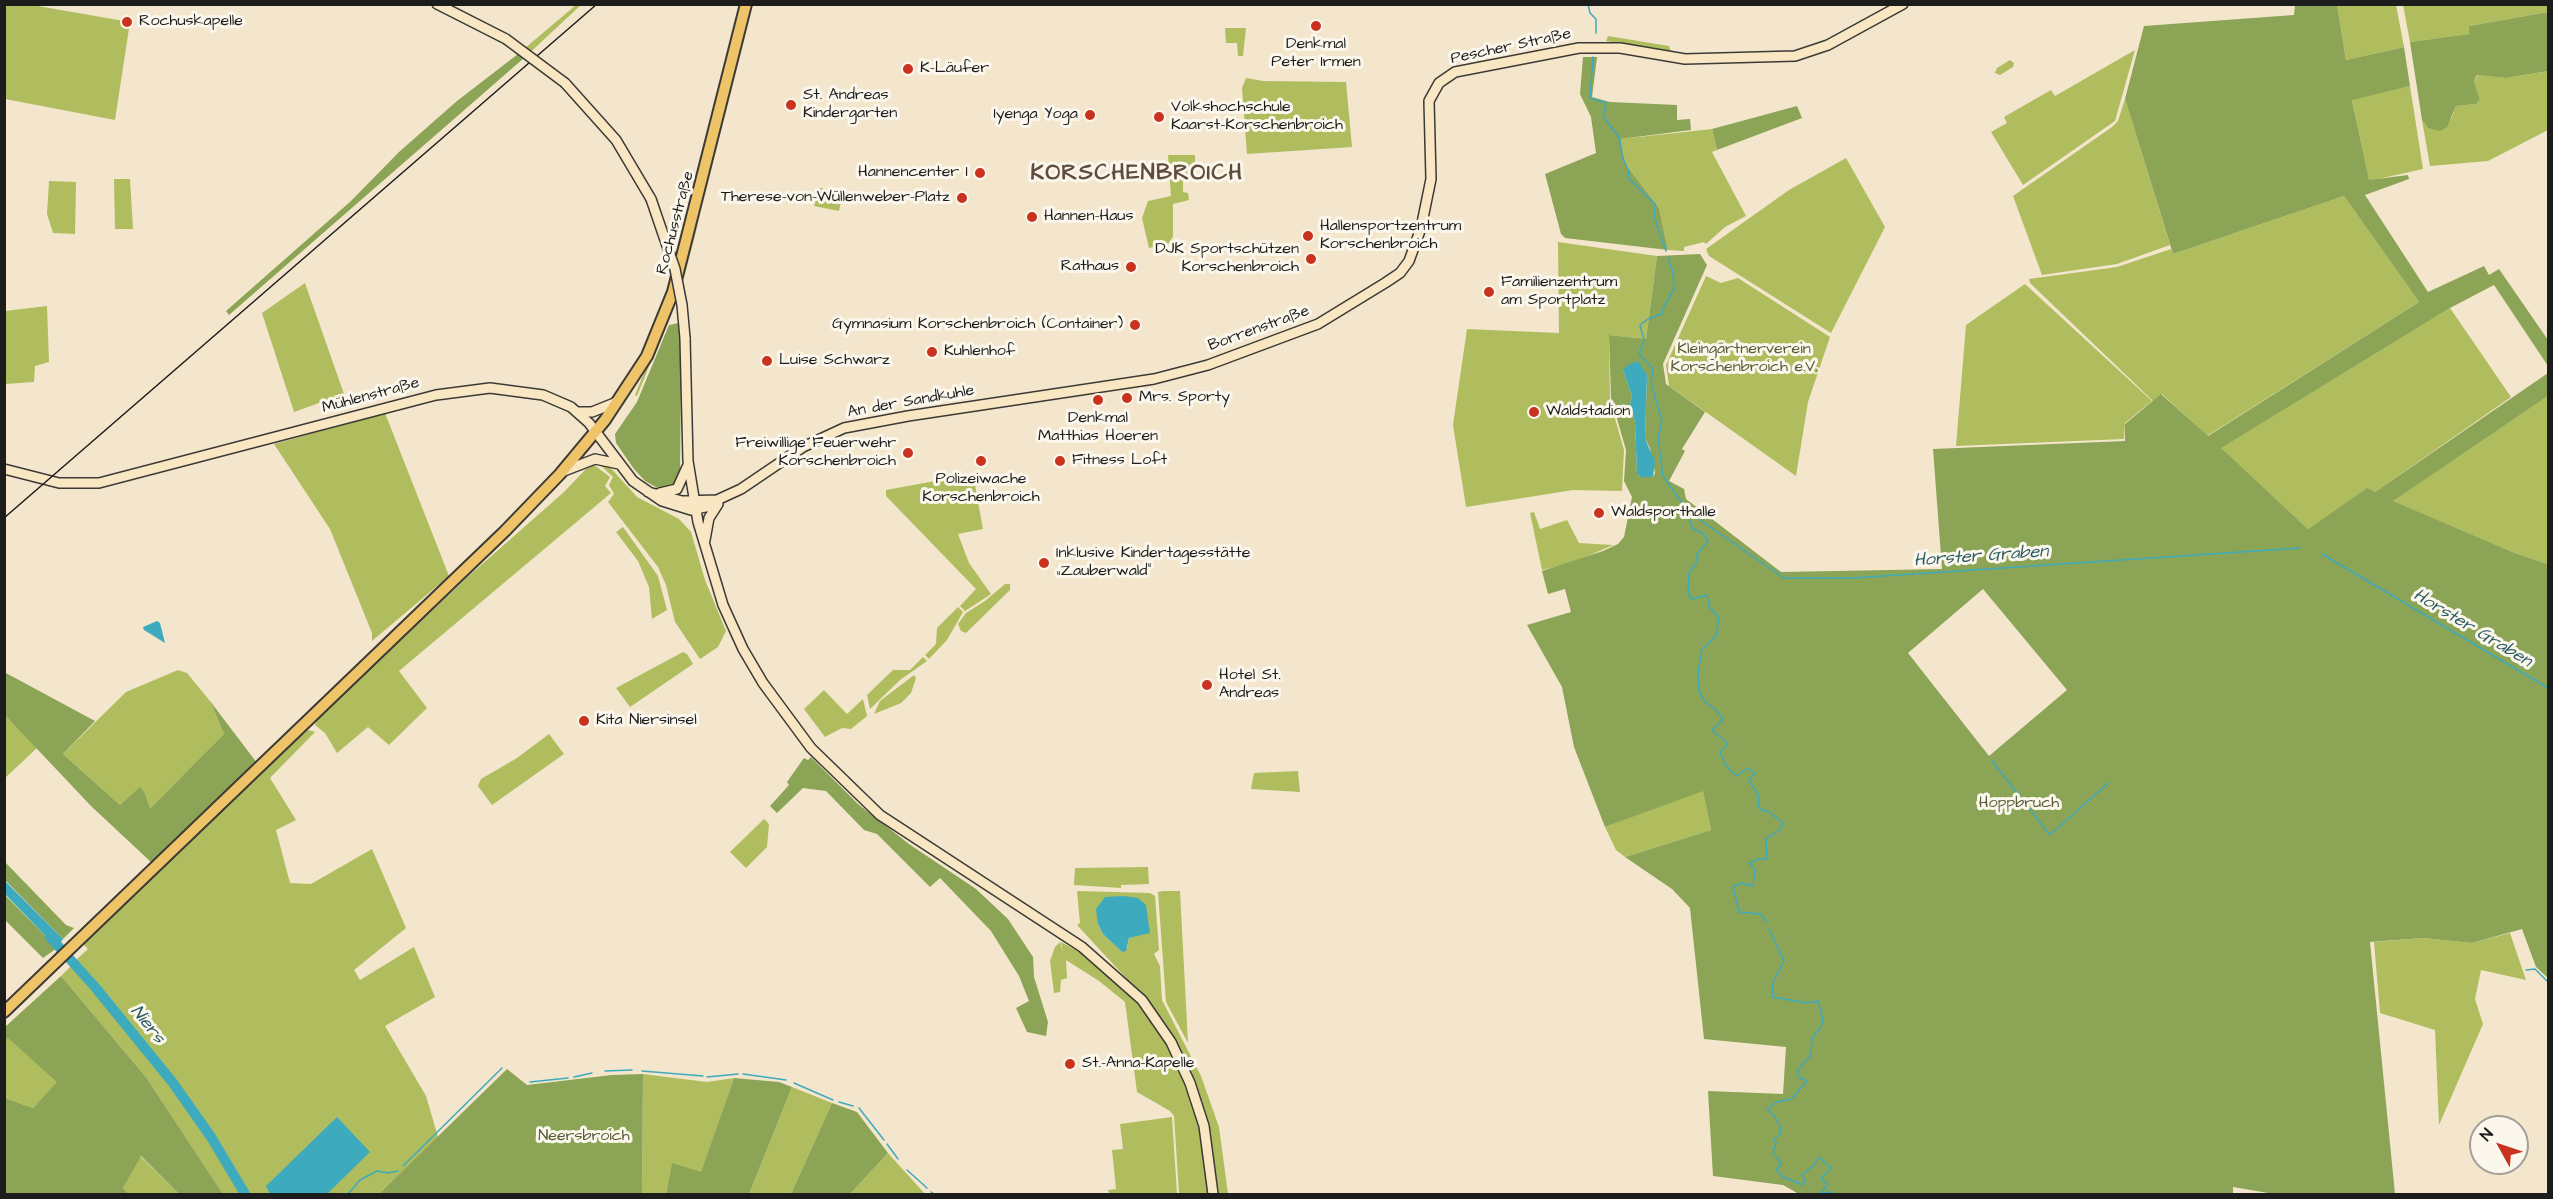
<!DOCTYPE html>
<html>
<head>
<meta charset="utf-8">
<style>
  body { margin:0 }
  #map { position:relative; width:2553px; height:1199px; overflow:hidden; background:#f3e6cc; font-family:"Architects Daughter",sans-serif }
  canvas { display:block }
  .frame { position:absolute; inset:0; border:6px solid #1c1c1c; pointer-events:none }
  .north { position:absolute; left:2469px; top:1115px; width:60px; height:60px; box-sizing:border-box; background:#fbf7ec; border:2px solid #a29f99; border-radius:50%; rotate:310deg; font-size:16px; font-weight:700; line-height:24px; text-align:center; color:#1c1c1c }
  .north::after { content:''; display:block; margin:auto; width:21px; height:27px; background:#c8321e; clip-path:polygon(50% 0,100% 100%,50% 72%,0 100%) }
</style>
</head>
<body>
<div id="map">
<canvas width="2553" height="1199"></canvas>
<div class="frame"></div>
<div class="north">N</div>
</div>
<script>
const ctx = document.querySelector('canvas').getContext('2d');
ctx.lineJoin = 'round';
function fillPath(path, color) { ctx.fillStyle = color; ctx.fill(path, 'evenodd'); }
const shape = rows => new Path2D(rows.map(r => 'M' + r).join(''));
function strokePath(path, color, width, dash) { ctx.strokeStyle = color; ctx.lineWidth = width; ctx.lineCap = dash ? 'butt' : 'round'; ctx.setLineDash(dash || []); ctx.stroke(path); }
function label(font, color, halo, rows, align = 'center') {
  ctx.font = font + ' "Architects Daughter",sans-serif'; ctx.lineWidth = 6; ctx.setLineDash([]); ctx.textBaseline = 'middle'; ctx.strokeStyle = halo; ctx.fillStyle = color; for (const [text, x, y, turn = 0] of rows) {
    ctx.save(); ctx.translate(x, y); ctx.rotate((+turn || 0) * Math.PI / 180); ctx.textAlign = isNaN(turn) ? turn : align; if (halo) ctx.strokeText(text, 0, 0); ctx.fillText(text, 0, 0); ctx.restore();
  }
}
fillPath(shape([
  [2451,4,2548,5,2548,12,2469,26,2470,34,2410,42,2403,5],
  [4,5,32,5,130,22,115,120,5,99],
  [576,5,581,5,524,58,518,54],
  [2337,5,2396,5,2404,47,2346,60],
  [1225,28,1246,28,1243,56,1238,56,1237,43,1226,43],
  [1608,36,1669,46,1671,51,1606,41],
  [2135,50,2115,121,2023,185,1991,132,2007,123,2004,117,2051,90,2055,96],
  [2010,60,2014,63,2013,67,2000,75,1995,73,1997,68],
  [2548,71,2548,130,2488,161,2430,166,2422,120,2428,128,2451,119,2456,106,2476,104,2480,100,2474,81,2478,75,2506,78],
  [1246,78,1263,81,1346,82,1352,147,1247,154,1242,88],
  [2410,86,2423,169,2369,181,2352,99],
  [2125,99,2170,245,2117,264,2042,275,2013,196,2112,127,2118,121],
  [1712,129,1717,150,1712,152,1746,216,1725,227,1706,244,1704,242,1684,247,1684,251,1668,250,1659,208,1626,165,1620,139],
  [1168,155,1195,155,1195,180,1183,181,1183,192,1188,193,1189,200,1173,204,1173,237,1168,244,1149,248,1142,218,1148,201,1171,196],
  [1846,158,1885,227,1831,333,1709,256,1706,249,1789,190],
  [114,179,130,179,133,229,115,229],
  [49,181,76,182,75,234,53,233,47,214],
  [820,188,843,192,839,211,814,206],
  [2344,196,2419,302,2207,436,2162,394,2153,401,2030,283,2029,279,2117,267,2171,249,2173,254],
  [699,220,685,273,667,322,637,396,635,395,674,299],
  [1558,242,1657,256,1646,339,1609,335,1610,401,1624,450,1622,491,1573,490,1466,507,1453,425,1467,329,1559,333],
  [1706,276,1721,283,1738,278,1830,337,1808,402,1796,476,1669,386,1666,365],
  [305,283,344,394,294,412,262,313],
  [2025,284,2152,401,2125,423,2124,439,1956,446,1966,325],
  [47,306,49,362,35,366,34,382,5,384,5,311],
  [2450,308,2511,397,2375,492,2366,489,2308,529,2220,448],
  [2548,396,2548,564,2515,553,2392,501],
  [385,413,449,576,372,641,372,633,330,529,274,444],
  [597,462,608,465,637,497,679,519,691,532,705,580,726,631,718,647,700,659,675,622,666,585,658,567,608,502,614,494,609,485,613,477],
  [594,465,610,477,605,486,611,493,399,671,427,708,389,745,368,727,337,753,325,733,315,725,318,718,472,573,564,492,586,469],
  [973,474,983,529,958,534,969,563,991,594,965,611,960,606,976,589,886,496,886,490],
  [1534,512,1540,529,1567,520,1579,543,1613,545,1572,563,1542,570,1530,513],
  [623,527,658,576,667,610,652,619,649,587,638,561,616,532],
  [1005,584,1010,584,1010,590,966,633,961,631,958,624,966,613,985,601],
  [958,607,963,612,947,640,929,659,925,655,936,644,937,628],
  [683,652,687,654,693,664,630,707,616,688],
  [923,657,927,661,900,680,870,709,867,695,893,670,910,670],
  [178,670,187,673,210,701,224,734,150,810,145,793,140,788,120,805,63,754,126,692],
  [914,675,916,678,911,693,901,703,874,714,880,701],
  [824,690,847,714,863,699,867,716,851,729,842,728,825,737,804,709],
  [5,715,38,747,5,778],
  [304,729,315,732,270,778,296,820,276,830,290,883,311,884,372,849,406,928,354,970,360,980,414,947,435,997,385,1026,426,1096,438,1137,379,1194,249,1194,201,1115,163,1064,76,960,88,949,83,944],
  [549,734,564,754,492,805,478,786,481,779,517,758],
  [1298,771,1300,792,1251,789,1254,773],
  [1703,790,1711,830,1625,857,1616,850,1605,827],
  [764,819,769,824,767,847,746,868,730,852],
  [1148,867,1149,884,1121,885,1121,888,1074,885,1075,868],
  [1077,891,1150,893,1155,896,1159,950,1154,954,1160,966,1162,1000,1201,1076,1219,1127,1228,1194,1218,1194,1205,1115,1148,1002,1077,925,1080,923],
  [1098,924,1134,936,1129,938,1127,948,1122,952,1103,934],
  [1163,891,1180,891,1188,1043,1166,1002,1158,892],
  [2510,933,2526,980,2481,970,2475,999,2483,1024,2439,1125,2435,1030,2380,1013,2374,942,2423,938,2472,943],
  [1060,942,1063,954,1061,942,1088,957,1132,996,1164,1040,1182,1073,1198,1121,1208,1194,1179,1194,1174,1116,1170,1111,1137,1092,1125,1002,1099,981,1066,960,1067,978,1061,980,1060,992,1054,993,1050,961,1055,947],
  [72,965,195,1118,242,1194,223,1194,146,1077,61,976],
  [8,1037,58,1082,33,1108,5,1098,4,1041],
  [643,1074,707,1082,734,1078,701,1173,672,1164,666,1194,642,1194],
  [792,1087,832,1103,791,1194,749,1194],
  [1172,1117,1177,1194,1109,1194,1108,1190,1116,1189,1112,1150,1123,1149,1120,1124],
  [888,1153,925,1194,850,1194],
  [140,1156,179,1194,129,1194,123,1188]
]), '#afbd5f');
fillPath(shape([
  [2295,5,2337,5,2346,60,2404,47,2410,86,2352,100,2369,180,2408,175,2409,179,2365,195,2428,292,2484,266,2489,275,2499,269,2548,340,2548,366,2494,285,2450,308,2221,448,2308,529,2367,488,2375,492,2548,373,2548,396,2393,501,2515,553,2548,564,2548,978,2536,967,2522,929,2472,943,2423,938,2370,942,2395,1194,2274,1194,2233,1187,2233,1193,2239,1194,1799,1194,1783,1185,1713,1176,1708,1091,1783,1094,1786,1047,1704,1039,1690,908,1672,889,1625,857,1711,830,1703,791,1605,827,1574,747,1562,687,1527,625,1571,612,1565,589,1548,594,1542,571,1603,551,1618,544,1624,537,1632,497,1624,481,1626,450,1611,398,1609,335,1646,339,1657,256,1700,254,1707,265,1663,364,1666,384,1705,412,1682,449,1685,451,1669,481,1684,489,1686,499,1781,572,1942,569,1933,449,2125,441,2125,424,2161,394,2208,436,2419,302,2344,196,2173,254,2125,99,2144,26,2294,15],
  [1623,370,1647,375,1645,439,1650,448,1655,473,1653,477,1641,477,1637,474,1635,422,1630,404,1632,396],
  [1983,589,2067,690,1989,756,1908,653],
  [2548,12,2548,71,2506,78,2477,75,2474,81,2480,100,2476,104,2456,106,2447,127,2440,131,2428,128,2422,120,2410,42,2469,34,2469,26],
  [518,54,524,58,229,315,226,311,351,201,399,152,457,101],
  [1583,57,1597,57,1592,97,1610,102,1677,105,1677,120,1690,119,1691,130,1620,139,1626,165,1659,208,1668,250,1565,238,1561,234,1545,174,1596,153,1591,117,1580,94],
  [1797,106,1802,118,1717,150,1712,129],
  [679,323,681,364,680,477,671,488,661,490,645,481,634,469,616,443,615,434,637,402,669,325],
  [4,672,95,721,63,754,120,805,140,787,145,793,150,809,224,734,210,701,257,763,152,863,91,806,5,715],
  [811,757,858,804,909,844,976,889,1008,919,1033,957,1034,977,1048,1022,1046,1036,1027,1032,1016,1008,1029,1001,1019,976,991,931,940,878,930,887,877,834,864,830,826,791,803,788,777,813,770,806,789,785,787,782,804,758,808,760],
  [4,861,66,925,74,928,63,939,5,880],
  [4,894,57,948,43,958,5,920],
  [61,976,146,1077,223,1194,179,1194,141,1156,123,1188,129,1194,5,1194,5,1098,33,1108,57,1082,8,1038,5,1041,5,1027],
  [507,1069,527,1085,612,1075,643,1074,642,1194,379,1194],
  [734,1078,779,1082,792,1087,749,1194,666,1194,672,1163,701,1172],
  [832,1103,857,1112,888,1153,850,1194,791,1194]
]), '#8ba456');
fillPath(shape([
  [1638,361,1647,375,1645,439,1655,461,1653,477,1641,477,1637,474,1635,422,1630,404,1632,396,1623,370,1628,365],
  [157,621,160,623,165,643,144,630,143,627],
  [4,880,63,939,57,948,5,894],
  [1124,896,1138,898,1146,905,1150,933,1129,938,1126,951,1122,952,1103,934,1098,924,1096,909,1105,897],
  [337,1117,370,1152,327,1194,270,1194,266,1186]
]), '#3eaabd');
strokePath(shape([
  [1588,4,1590,13,1596,19,1596,33],
  [1593,57,1590,98,1606,103,1603,116,1620,139,1622,156,1629,172,1628,178,1655,204,1654,217,1666,251],
  [1668,257,1673,274,1674,289,1664,306,1662,314,1648,319,1640,325,1644,340,1639,354,1653,369,1651,383,1662,421,1658,438,1663,476,1684,506,1693,529,1702,533,1708,541,1697,554,1696,563,1689,573,1688,594,1692,599,1707,595,1709,606,1719,619,1716,636,1702,649,1698,673,1699,692,1706,703,1715,709,1723,719,1712,730,1728,744,1720,752,1725,764,1736,776,1748,768,1755,773,1749,781,1759,796,1758,805,1761,810,1768,811,1783,823,1781,829,1766,839,1767,859,1759,859,1749,863,1755,869,1753,886,1741,883,1733,887,1739,912,1761,914,1766,922],
  [1684,509,1784,578,1853,578,2300,548],
  [2322,554,2548,688],
  [1992,761,2050,835,2108,783],
  [1769,929,1784,961,1773,982,1772,997,1807,1003,1818,1001,1823,1020,1821,1027,1812,1038,1811,1055,1798,1070,1798,1077,1807,1081,1791,1099,1777,1102,1767,1109,1775,1117,1780,1126,1781,1133,1774,1139,1776,1143,1773,1153,1781,1163,1776,1170,1783,1177,1803,1185,1805,1181,1802,1175,1815,1164,1819,1157,1831,1168,1823,1176,1822,1180,1828,1184,1821,1193,1832,1192,1832,1194],
  [2526,970,2535,969,2548,982],
  [605,1071,632,1070],
  [642,1071,703,1076],
  [743,1074,786,1080],
  [574,1077,592,1073],
  [707,1077,738,1074],
  [530,1082,568,1078],
  [794,1083,833,1100],
  [839,1102,853,1106],
  [859,1108,884,1140],
  [887,1144,898,1159],
  [403,1166,502,1068],
  [907,1170,927,1188],
  [931,1192,934,1194],
  [348,1194,360,1180,377,1171,388,1173,398,1171]
]), '#3eaabd', 1.5);
strokePath(shape([
  [50,937,95,987,173,1083,211,1137,245,1194]
]), '#3eaabd', 10);
const secondary = shape([
  [437,4,506,39],
  [565,83,616,140,651,199],
  [685,338,688,461,698,522,723,605,743,649,763,683,811,748,880,815,1082,947,1142,1000,1171,1042,1190,1083,1204,1126,1213,1194],
  [579,412,592,412,617,402],
  [4,469,59,483,99,483,436,395,490,388,543,395,571,407,589,423,633,481,662,501,691,510,715,505],
  [564,471,595,459,619,464],
  [648,492,682,501,717,500,741,489,803,447,844,428,908,416,1154,379,1208,365,1318,324,1385,283,1400,273,1409,261,1421,228,1431,179,1429,101,1439,83,1455,72,1579,48,1620,48,1685,59,1795,56,1828,45,1903,4],
  [660,493,677,489,687,467],
  [705,540,709,518,718,504]
]);
const primary = shape([
  [4,1012,505,531,560,474,605,420,647,356,673,292,746,4]
]);
strokePath(secondary, '#3c3a36', 12);
strokePath(primary, '#3c3a36', 14);
strokePath(secondary, '#f9e7c3', 9);
strokePath(primary, '#efc469', 10);
strokePath(shape([
  [4,518,597,4]
]), '#1c1c1c', 1.5);
const secondaryBridge = shape([
  [506,39,565,83],
  [651,199,675,269,682,305,685,338]
]);
strokePath(secondaryBridge, '#3c3a36', 12, []);
strokePath(secondaryBridge, '#f9e7c3', 9);
for (const [x, y, r, color] of [
  [127,22,6,"#c8321e"],
  [1316,26,6,"#c8321e"],
  [908,69,6,"#c8321e"],
  [791,105,6,"#c8321e"],
  [1090,115,6,"#c8321e"],
  [1159,117,6,"#c8321e"],
  [980,173,6,"#c8321e"],
  [962,198,6,"#c8321e"],
  [1032,217,6,"#c8321e"],
  [1308,236,6,"#c8321e"],
  [1311,259,6,"#c8321e"],
  [1131,267,6,"#c8321e"],
  [1489,292,6,"#c8321e"],
  [1135,325,6,"#c8321e"],
  [932,352,6,"#c8321e"],
  [767,361,6,"#c8321e"],
  [1127,398,6,"#c8321e"],
  [1098,400,6,"#c8321e"],
  [1534,412,6,"#c8321e"],
  [908,453,6,"#c8321e"],
  [981,461,6,"#c8321e"],
  [1060,461,6,"#c8321e"],
  [1599,513,6,"#c8321e"],
  [1044,563,6,"#c8321e"],
  [1207,685,6,"#c8321e"],
  [584,721,6,"#c8321e"],
  [1070,1064,6,"#c8321e"]
]) { const dot = new Path2D(); dot.arc(x, y, r, 0, 2 * Math.PI); ctx.fillStyle = color; ctx.fill(dot); strokePath(dot, '#fbf7ec', 2); }
label('16px', '#1c1c1c', '#fbf7ec', [
  ["Rochuskapelle",139,22],
  ["Denkmal",1316,45,"center"],
  ["Peter Irmen",1316,63,"center"],
  ["K-Läufer",920,69],
  ["St. Andreas",803,96],
  ["Kindergarten",803,114],
  ["Volkshochschule",1171,108],
  ["Kaarst-Korschenbroich",1171,126],
  ["Iyenga Yoga",1078,115,"right"],
  ["Hannencenter I",968,173,"right"],
  ["Therese-von-Wüllenweber-Platz",950,198,"right"],
  ["Hannen-Haus",1044,217],
  ["Hallensportzentrum",1320,227],
  ["Korschenbroich",1320,245],
  ["DJK Sportschützen",1299,250,"right"],
  ["Korschenbroich",1299,268,"right"],
  ["Rathaus",1119,267,"right"],
  ["Familienzentrum",1501,283],
  ["am Sportplatz",1501,301],
  ["Gymnasium Korschenbroich (Container)",1123,325,"right"],
  ["Kuhlenhof",944,352],
  ["Luise Schwarz",779,361],
  ["Mrs. Sporty",1139,398],
  ["Waldstadion",1546,412],
  ["Denkmal",1098,419,"center"],
  ["Matthias Hoeren",1098,437,"center"],
  ["Freiwillige Feuerwehr",896,444,"right"],
  ["Korschenbroich",896,462,"right"],
  ["Fitness Loft",1072,461],
  ["Polizeiwache",981,480,"center"],
  ["Korschenbroich",981,498,"center"],
  ["Waldsporthalle",1611,513],
  ["Inklusive Kindertagesstätte",1056,554],
  ["„Zauberwald“",1056,572],
  ["Hotel St.",1219,676],
  ["Andreas",1219,694],
  ["Kita Niersinsel",596,721],
  ["St.-Anna-Kapelle",1082,1064]
], 'left');
label('16px', '#1c1c1c', '#fbf7ec', [
  ["Pescher Straße",1511,47,-12],
  ["Rochusstraße",676,223,-75],
  ["Borrenstraße",1259,329,-20],
  ["Mühlenstraße",371,396,-15],
  ["An der Sandkuhle",911,402,-10]
]);
label('16px', '#575c37', '#fbf7ec', [
  ["Kleingärtnerverein",1744,350],
  ["Korschenbroich e.V.",1744,368],
  ["Hoppbruch",2019,804],
  ["Neersbroich",584,1137]
]);
label('italic 18px', '#2b5c64', '#fbf7ec', [
  ["Horster Graben",1981,557,-4],
  ["Horster Graben",2472,629,31],
  ["Niers",147,1025,51]
]);
ctx.letterSpacing = '1.5px';
label('bold 22px', '#5f4c3c', '#fbf7ec', [
  ["KORSCHENBROICH",1137,174]
]);
ctx.letterSpacing = '0px';
</script>
</body>
</html>
